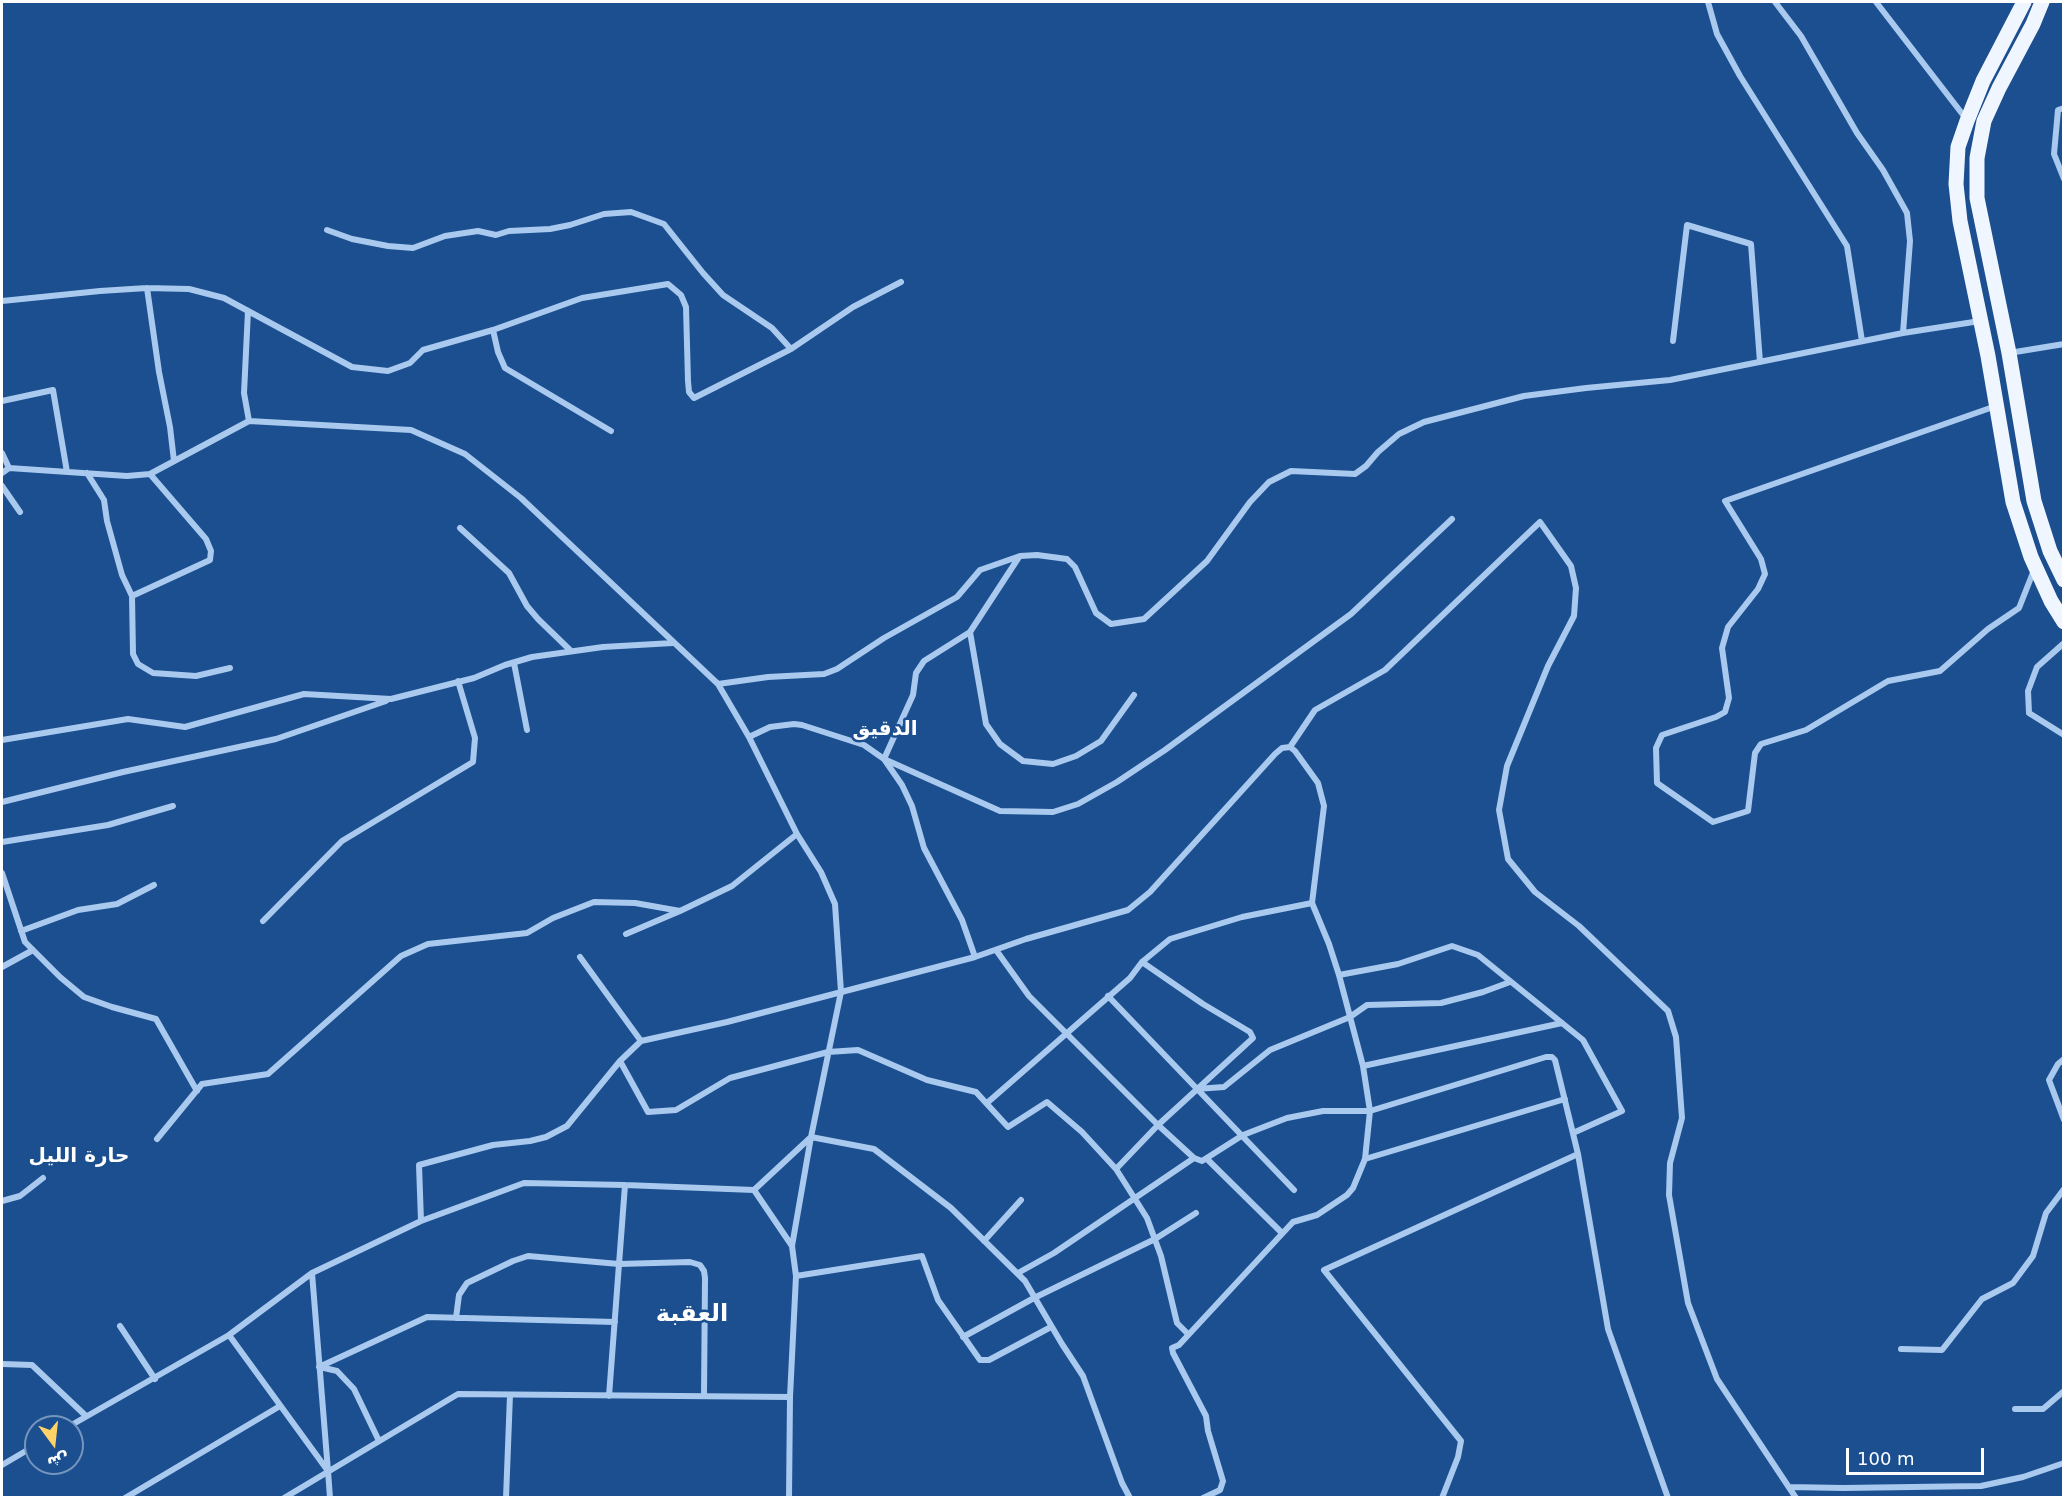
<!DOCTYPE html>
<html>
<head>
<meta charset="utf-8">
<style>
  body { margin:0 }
  #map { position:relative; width:2065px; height:1499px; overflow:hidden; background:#1b4f8f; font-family:"DejaVu Sans","Noto Naskh Arabic",sans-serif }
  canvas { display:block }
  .frame { position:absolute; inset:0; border:3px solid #fff; pointer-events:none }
  .north { position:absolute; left:24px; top:1415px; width:60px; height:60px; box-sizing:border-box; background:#1b4f8f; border:2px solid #7695bc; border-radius:50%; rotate:165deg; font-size:16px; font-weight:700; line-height:24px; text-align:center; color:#fff }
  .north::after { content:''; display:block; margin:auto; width:21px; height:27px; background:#ffd166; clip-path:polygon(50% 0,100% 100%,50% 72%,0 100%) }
  .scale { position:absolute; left:1846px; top:1448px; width:138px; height:27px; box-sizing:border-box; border:3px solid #fff; border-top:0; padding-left:8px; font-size:18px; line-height:21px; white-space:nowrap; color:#fff; -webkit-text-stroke:4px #1b4f8f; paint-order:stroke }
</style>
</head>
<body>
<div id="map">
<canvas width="2065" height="1499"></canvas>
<div class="frame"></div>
<div class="north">ش</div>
<div class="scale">100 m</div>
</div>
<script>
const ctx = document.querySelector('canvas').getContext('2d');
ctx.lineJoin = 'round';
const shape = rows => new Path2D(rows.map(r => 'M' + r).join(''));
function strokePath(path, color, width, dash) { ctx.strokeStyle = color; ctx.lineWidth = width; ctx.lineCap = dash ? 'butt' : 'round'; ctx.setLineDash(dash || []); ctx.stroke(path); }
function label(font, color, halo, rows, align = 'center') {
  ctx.font = font + ' "DejaVu Sans","Noto Naskh Arabic",sans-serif'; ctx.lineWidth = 5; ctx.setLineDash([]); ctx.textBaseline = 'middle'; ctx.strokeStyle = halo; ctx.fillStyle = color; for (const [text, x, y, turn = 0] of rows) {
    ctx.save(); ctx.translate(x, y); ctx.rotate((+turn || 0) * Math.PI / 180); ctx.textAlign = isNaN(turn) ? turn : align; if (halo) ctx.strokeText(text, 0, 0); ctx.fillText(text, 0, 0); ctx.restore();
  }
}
strokePath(shape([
  [1708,2,1717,34,1740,76,1847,246,1862,341],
  [1775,2,1801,36,1857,133,1883,170,1907,213,1910,241,1903,333],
  [1876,2,1967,120],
  [2064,108,2058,110,2054,154,2064,179],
  [327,230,352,239,388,246,413,248,445,236,478,231,496,235,509,231,550,229,570,225,604,214,631,212,664,224,703,273,723,295,772,328,791,349],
  [147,288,159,372,170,427,174,461],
  [2,301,100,291,147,288,189,289,224,298,352,367,388,371,410,363,423,350,493,330,582,298,668,284,681,295,686,307,688,381,689,392,694,398,791,349,853,307,901,282],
  [248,311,244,393,249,421],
  [493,330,498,352,505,368,611,431],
  [1673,341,1687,225,1751,244,1760,362],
  [2009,353,2064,344],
  [2,401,53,390,67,472],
  [1996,406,1725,501,1761,559,1765,574,1758,589,1728,627,1722,648,1729,698,1725,712,1716,717,1662,735,1656,748,1657,783,1713,822,1748,811,1755,753,1761,744,1806,730,1888,681,1940,671,1988,629,2019,608,2034,570],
  [2,453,9,468],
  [2,473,9,468,127,476,150,474,249,421,411,430,465,454,521,498,718,684,749,737,797,834,821,872,835,904,841,992,811,1137,792,1246,796,1276,790,1397,789,1498],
  [87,473,104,500,107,521,122,575,132,596],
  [150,474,206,539,211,551,210,560,132,596,133,654,138,664,153,673,196,676,230,668],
  [2,486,20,512],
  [460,528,509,573,527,606,538,619,571,651],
  [970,632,1019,557],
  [2064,643,2037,667,2028,691,2029,713,2064,735],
  [514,663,527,730],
  [718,684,768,677,824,674,837,669,884,638,957,597,980,570,1020,556,1037,555,1067,559,1075,567,1096,613,1111,624,1144,619,1207,561,1250,502,1269,482,1291,471,1355,474,1366,466,1378,452,1399,434,1424,422,1524,396,1586,388,1670,380,1903,333,1980,321],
  [1134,695,1101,741,1076,756,1053,764,1023,761,1000,744,986,724,970,632,924,661,916,673,913,695,884,759,1000,811,1053,812,1078,804,1117,782,1165,750,1351,614,1452,519],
  [749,737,770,727,794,724,802,725,864,745,884,759,902,785,912,806,924,848,962,920,975,957],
  [2,740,128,719,185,727,304,694,391,699,474,678,505,665,532,657,603,647,673,643],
  [2,802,123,772,276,739,386,701],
  [2,842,108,825,173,806],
  [2,873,25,942,60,977,84,997,112,1007,156,1019,197,1091],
  [263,921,342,841,473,762,475,738,458,681],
  [21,931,78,910,117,904,154,885],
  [626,934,680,911],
  [996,950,1029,996,1158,1125,1194,1158,1202,1161,1243,1135,1287,1118,1323,1111,1370,1111,1546,1057,1552,1057,1555,1060,1578,1154,1608,1329,1668,1498],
  [580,957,641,1041],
  [2,967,33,950],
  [1339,975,1398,964,1452,946,1478,955,1583,1040,1622,1111,1573,1133],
  [1108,996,1294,1190],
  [2064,1059,2058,1064,2049,1080,2064,1120],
  [620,1061,648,1112,676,1110,730,1078,828,1052,858,1050,927,1080,976,1092,1008,1127,1047,1102,1082,1132,1116,1169,1130,1191,1147,1218,1161,1256,1177,1323,1188,1334],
  [1363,1066,1562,1023],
  [1196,1089,1224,1087,1270,1050,1350,1017,1367,1005,1441,1003,1483,992,1510,982],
  [987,1103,1130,978,1142,962,1170,939,1242,917,1312,903],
  [157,1139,202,1084,268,1074,401,956,428,944,527,933,553,918,594,902,635,903,680,911,732,886,797,834],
  [1207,1159,1282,1233],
  [1365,1159,1565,1099],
  [1116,1169,1158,1125,1253,1038,1250,1032,1203,1004,1142,962],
  [2,1201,20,1196,43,1178],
  [421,1221,419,1165,493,1145,530,1141,546,1137,567,1126,620,1061,641,1041,727,1022,975,957,1026,939,1128,910,1150,892,1275,754,1282,748,1290,747,1315,710,1385,670,1540,522,1571,566,1576,588,1574,616,1548,666,1507,766,1499,810,1508,859,1535,892,1579,926,1668,1011,1676,1037,1682,1118,1670,1163,1669,1195,1688,1303,1717,1379,1796,1498],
  [984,1241,1021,1200],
  [792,1246,754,1190,811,1137,874,1149,951,1208,1025,1281,1062,1344,1083,1376,1122,1483,1130,1498],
  [312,1273,328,1471],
  [1018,1273,1054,1253,1194,1158],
  [796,1276,922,1256,938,1300,980,1360,989,1360,1051,1327],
  [456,1318,459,1295,467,1283,513,1261,528,1256,619,1264,690,1262,700,1265,704,1271,705,1278,704,1396],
  [120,1326,155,1379],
  [229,1335,328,1471,330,1498],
  [963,1337,1034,1298,1155,1239,1196,1213],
  [1901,1349,1942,1350,1982,1299,2013,1283,2033,1256,2046,1213,2064,1189],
  [2,1364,32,1365,86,1416],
  [319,1367,427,1317,615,1322],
  [320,1367,337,1371,354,1389,379,1441],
  [609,1396,625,1185],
  [2015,1409,2043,1409,2064,1391],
  [68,1427,229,1335,312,1273,421,1221,524,1183,625,1185,754,1190],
  [2,1465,36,1445],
  [1789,1487,1843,1488,1981,1486,2023,1477,2064,1463],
  [125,1498,280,1406],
  [284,1498,458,1394,790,1397],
  [506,1498,510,1395],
  [1203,1498,1220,1490,1223,1481,1208,1431,1206,1416,1173,1353,1172,1348,1179,1345,1293,1222,1317,1215,1347,1195,1353,1188,1365,1159,1370,1111,1363,1066,1339,975,1329,944,1312,903,1324,806,1318,783,1295,751,1290,747],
  [1442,1498,1458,1457,1461,1441,1324,1270,1578,1154]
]), '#a9c9ee', 6);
strokePath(shape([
  [2024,2,1983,81,1967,121,1958,147,1956,184,1960,221,1988,356,2013,502,2031,557,2051,601,2064,622],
  [2042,2,2033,24,1999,88,1984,121,1977,158,1977,198,2009,353,2034,501,2050,551,2064,580]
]), '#f0f6ff', 15);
label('bold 20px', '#fff', '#1b4f8f', [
  ["الدقيق",885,730],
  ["حارة الليل",79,1157]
]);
label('bold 24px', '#fff', '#1b4f8f', [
  ["العقبة",692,1315]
]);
</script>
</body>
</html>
